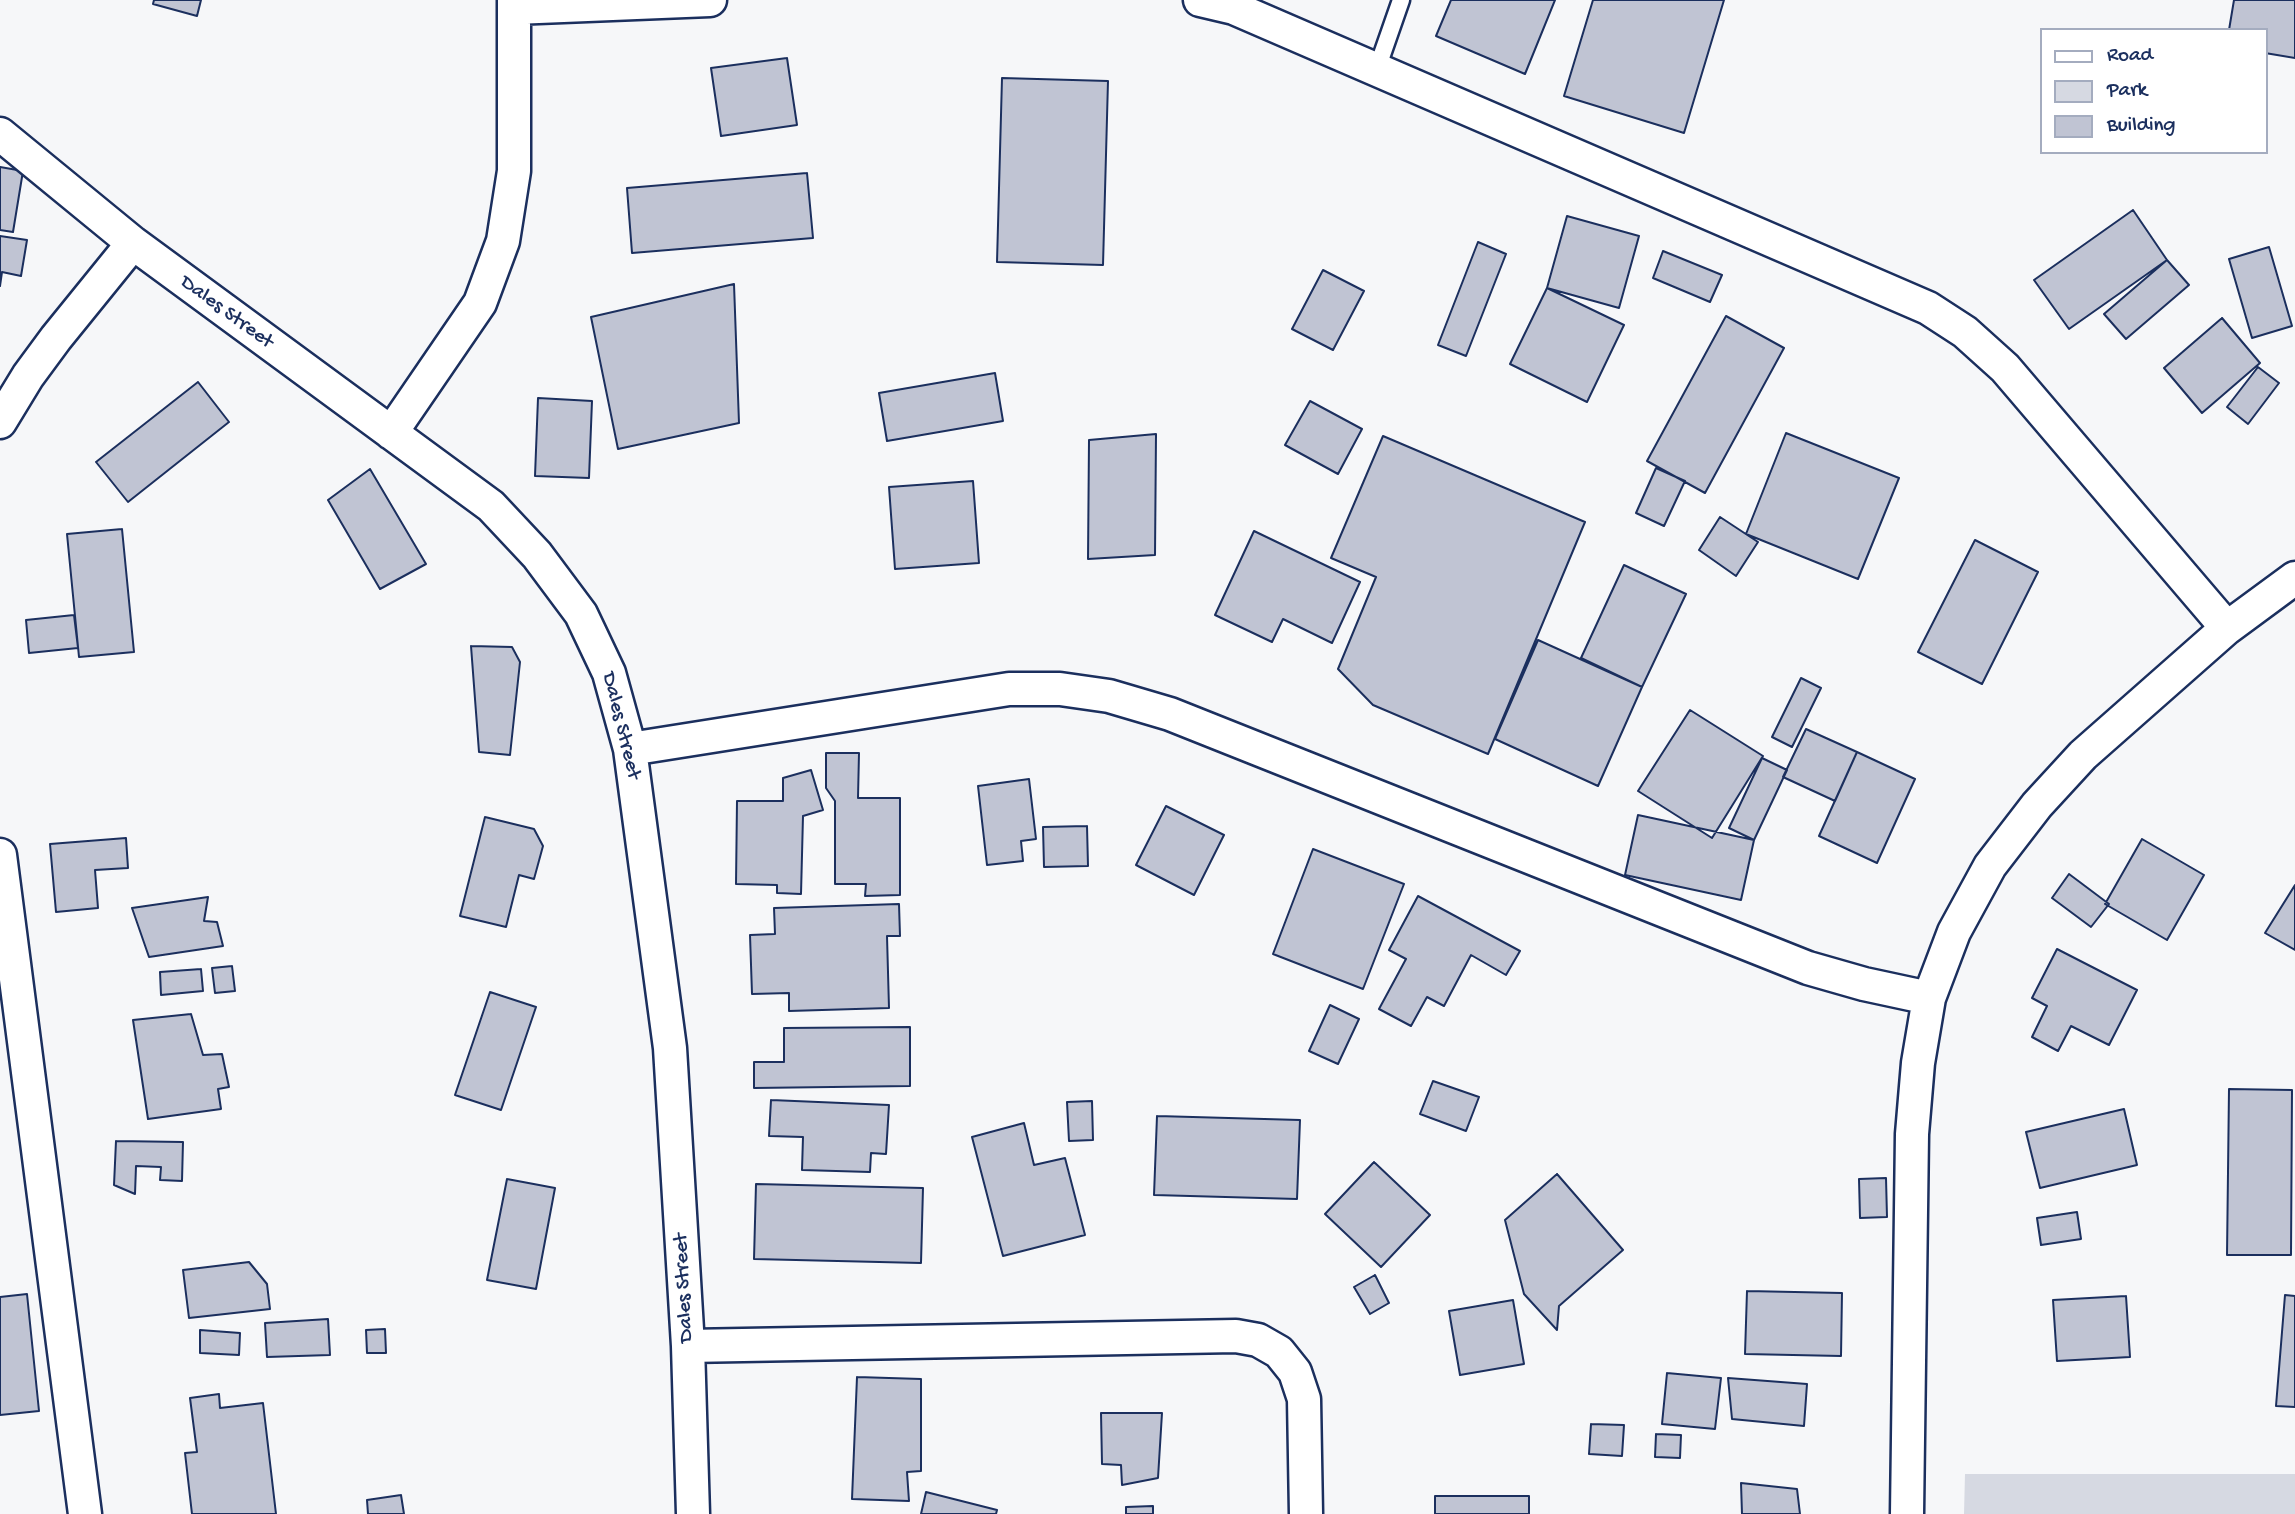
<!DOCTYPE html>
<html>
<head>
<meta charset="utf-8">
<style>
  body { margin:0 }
  #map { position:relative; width:2295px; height:1514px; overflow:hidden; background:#f6f7f9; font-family:"Gochi Hand",sans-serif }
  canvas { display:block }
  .legend { position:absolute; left:2040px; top:28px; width:228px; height:126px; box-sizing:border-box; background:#fff; border:2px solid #a4acbf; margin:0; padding:9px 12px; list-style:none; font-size:21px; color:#1b2f5e }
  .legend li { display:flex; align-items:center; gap:14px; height:35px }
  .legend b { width:35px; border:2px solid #a4acbf }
</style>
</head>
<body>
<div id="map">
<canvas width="2295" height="1514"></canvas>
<ul class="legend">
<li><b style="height:9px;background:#fff"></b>Road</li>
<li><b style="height:19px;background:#d6d9e2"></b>Park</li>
<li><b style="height:19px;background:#c0c4d3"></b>Building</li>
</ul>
</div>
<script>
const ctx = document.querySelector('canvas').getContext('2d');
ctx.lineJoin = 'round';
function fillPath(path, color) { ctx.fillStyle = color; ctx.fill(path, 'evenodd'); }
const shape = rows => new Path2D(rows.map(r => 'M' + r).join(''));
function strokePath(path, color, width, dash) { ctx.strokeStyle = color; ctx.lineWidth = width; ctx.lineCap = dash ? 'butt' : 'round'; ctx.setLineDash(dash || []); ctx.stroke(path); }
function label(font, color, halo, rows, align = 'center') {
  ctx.font = font + ' "Gochi Hand",sans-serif'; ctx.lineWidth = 6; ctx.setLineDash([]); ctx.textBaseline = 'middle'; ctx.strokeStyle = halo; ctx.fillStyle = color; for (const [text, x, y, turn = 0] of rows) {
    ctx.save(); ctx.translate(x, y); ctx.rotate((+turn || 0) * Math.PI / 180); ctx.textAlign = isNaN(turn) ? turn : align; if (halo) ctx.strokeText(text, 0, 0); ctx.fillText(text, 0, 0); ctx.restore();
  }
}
fillPath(shape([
  [1965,1474,2295,1474,2295,1514,1964,1514]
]), '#d6d9e2');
const building = shape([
  [154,0,201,0,197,16,153,4,154,0],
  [1451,0,1555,0,1525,74,1436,36,1451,0],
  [1593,0,1724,0,1684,133,1564,96,1593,0],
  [2234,0,2295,0,2295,58,2265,53,2265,30,2229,30,2234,0],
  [787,58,797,125,721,136,711,68,787,58],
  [1002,78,1108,81,1103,265,997,262,1002,78],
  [0,167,23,171,13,232,0,230,0,167],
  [807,173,813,238,632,253,627,188,807,173],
  [2133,210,2167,260,2069,329,2034,280,2133,210],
  [1567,216,1639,236,1619,308,1547,288,1567,216],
  [0,236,27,240,21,276,2,272,0,286,0,236],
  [1478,242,1506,254,1466,356,1438,345,1478,242],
  [2269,247,2292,326,2252,338,2229,259,2269,247],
  [1663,251,1722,275,1710,302,1653,278,1663,251],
  [2167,260,2189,285,2126,339,2104,314,2167,260],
  [1323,270,1364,291,1333,350,1292,329,1323,270],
  [734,284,739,423,618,449,591,317,734,284],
  [1547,288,1624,325,1587,402,1510,364,1547,288],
  [1726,316,1784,348,1705,493,1647,461,1726,316],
  [2222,318,2260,363,2202,413,2164,368,2222,318],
  [2258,367,2279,383,2248,424,2227,407,2258,367],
  [995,373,1003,421,887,441,879,393,995,373],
  [198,382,229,422,128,502,96,462,198,382],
  [538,398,592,401,589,478,535,476,538,398],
  [1310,401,1362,429,1338,474,1285,445,1310,401],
  [1786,433,1899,478,1858,579,1746,534,1786,433],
  [1156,434,1155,555,1088,559,1089,440,1156,434],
  [1383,436,1585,522,1488,754,1373,705,1338,669,1376,577,1331,558,1383,436],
  [1656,468,1685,481,1664,526,1636,513,1656,468],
  [370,469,426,564,380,589,328,500,370,469],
  [973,481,979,563,895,569,889,487,973,481],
  [1720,517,1758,542,1736,576,1699,550,1720,517],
  [122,529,134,652,79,657,67,534,122,529],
  [1254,531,1360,582,1332,643,1283,619,1272,642,1215,615,1254,531],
  [1975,540,2038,572,1982,684,1918,652,1975,540],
  [1624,565,1686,594,1642,687,1581,658,1624,565],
  [74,615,78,648,29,653,26,620,74,615],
  [1538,640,1642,687,1598,786,1495,739,1538,640],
  [471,646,512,647,520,662,510,755,479,752,471,646],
  [1801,678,1821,688,1792,747,1772,737,1801,678],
  [1690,710,1763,756,1712,838,1638,791,1690,710],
  [1806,729,1857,752,1835,801,1783,777,1806,729],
  [1857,752,1915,779,1877,863,1819,836,1857,752],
  [826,753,859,753,858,798,900,798,900,895,865,896,866,884,835,884,835,801,826,788,826,753],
  [1762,758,1787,770,1754,840,1729,828,1762,758],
  [811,770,823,810,803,816,801,894,777,893,777,885,736,884,737,801,783,801,783,778,811,770],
  [1029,779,1036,839,1021,841,1023,861,987,865,978,786,1029,779],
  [1166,806,1224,835,1194,895,1136,865,1166,806],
  [1638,815,1754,840,1741,900,1625,875,1638,815],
  [485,817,534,829,543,846,534,879,519,875,506,927,460,916,485,817],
  [1087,826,1088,866,1044,867,1043,827,1087,826],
  [126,838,128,868,95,870,98,908,56,912,50,844,126,838],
  [2142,839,2204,875,2167,940,2105,904,2142,839],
  [1313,849,1404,884,1363,989,1273,954,1313,849],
  [2069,874,2109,904,2091,927,2052,898,2069,874],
  [2295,885,2295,950,2265,933,2295,885],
  [1418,896,1520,951,1506,975,1471,955,1444,1006,1427,997,1411,1026,1379,1009,1406,959,1389,950,1418,896],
  [208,897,204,921,217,922,223,946,149,957,132,908,208,897],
  [899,904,900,936,887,936,889,1008,789,1011,789,993,752,994,750,935,775,934,774,908,899,904],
  [2057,949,2137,990,2109,1045,2071,1026,2058,1051,2032,1037,2047,1006,2032,998,2057,949],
  [232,966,235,991,215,993,212,968,232,966],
  [201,969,203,991,161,995,160,972,201,969],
  [490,992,536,1007,501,1110,455,1095,490,992],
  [1330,1005,1359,1019,1338,1064,1309,1051,1330,1005],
  [191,1014,203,1055,222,1054,229,1087,218,1089,221,1109,148,1119,133,1020,191,1014],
  [910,1027,910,1086,754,1088,754,1062,784,1062,784,1028,910,1027],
  [1433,1081,1479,1097,1466,1131,1420,1114,1433,1081],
  [2229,1089,2292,1090,2291,1255,2227,1255,2229,1089],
  [771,1100,889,1105,886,1154,871,1153,870,1172,802,1170,803,1137,769,1136,771,1100],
  [1092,1101,1093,1140,1069,1141,1067,1102,1092,1101],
  [2124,1109,2137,1165,2040,1188,2026,1132,2124,1109],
  [1157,1116,1300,1120,1297,1199,1154,1195,1157,1116],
  [1024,1123,1034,1165,1065,1158,1085,1235,1003,1256,972,1137,1024,1123],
  [116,1141,183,1142,182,1181,160,1180,161,1167,136,1166,135,1194,114,1185,116,1141],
  [1374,1162,1430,1215,1381,1267,1325,1214,1374,1162],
  [1557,1174,1623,1250,1559,1306,1557,1330,1524,1294,1505,1220,1557,1174],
  [1886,1178,1887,1217,1860,1218,1859,1179,1886,1178],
  [507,1179,555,1188,536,1289,487,1280,507,1179],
  [756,1184,923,1188,921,1263,754,1259,756,1184],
  [2077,1212,2081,1239,2041,1245,2037,1218,2077,1212],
  [249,1262,267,1284,270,1309,189,1318,183,1270,249,1262],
  [1375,1275,1389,1303,1370,1314,1354,1287,1375,1275],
  [1747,1291,1842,1293,1841,1356,1745,1354,1747,1291],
  [27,1294,39,1411,0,1415,0,1297,27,1294],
  [2285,1295,2295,1296,2295,1407,2276,1406,2285,1295],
  [2126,1296,2130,1357,2057,1361,2053,1300,2126,1296],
  [1513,1300,1524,1364,1460,1375,1449,1311,1513,1300],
  [328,1319,330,1355,267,1357,265,1323,328,1319],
  [385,1329,386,1353,367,1353,366,1330,385,1329],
  [200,1330,240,1333,239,1355,200,1353,200,1330],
  [1667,1373,1721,1378,1715,1429,1662,1424,1667,1373],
  [857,1377,921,1379,921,1471,907,1472,909,1501,852,1499,857,1377],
  [1728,1378,1807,1384,1804,1426,1732,1419,1728,1378],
  [219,1394,220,1408,263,1403,276,1514,192,1514,185,1453,197,1452,190,1398,219,1394],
  [1101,1413,1162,1413,1158,1478,1122,1485,1121,1465,1102,1464,1101,1413],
  [1591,1424,1624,1425,1622,1456,1589,1454,1591,1424],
  [1656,1434,1681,1435,1680,1458,1655,1457,1656,1434],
  [1741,1483,1797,1489,1800,1514,1742,1514,1741,1483],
  [926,1492,997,1510,996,1514,921,1514,926,1492],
  [401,1495,404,1514,368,1514,367,1500,401,1495],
  [1435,1496,1529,1496,1529,1514,1435,1514,1435,1496],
  [1153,1506,1153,1514,1126,1514,1126,1507,1153,1506]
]);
fillPath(building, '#c0c4d3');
strokePath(building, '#1b2f5e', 2);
const lane = shape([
  [1377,69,1401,0]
]);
const street = shape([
  [1200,0,1234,8,1928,308,1965,332,2005,368,2227,628],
  [514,8,710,0],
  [0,134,133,243,491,506,537,555,581,614,609,673,630,749,670,1048,688,1346,693,1514],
  [0,422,28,376,56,338,133,243],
  [391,433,480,303,503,241,514,171,514,0],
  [630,749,1009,689,1060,689,1109,696,1170,714,1808,968,1864,984,1929,998],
  [0,855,85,1514],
  [688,1346,1236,1336,1258,1340,1279,1352,1295,1372,1304,1399,1306,1514],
  [1907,1514,1912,1134,1918,1063,1929,998,1954,932,1990,866,2037,805,2083,755,2227,628,2295,578]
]);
strokePath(lane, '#1b2f5e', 21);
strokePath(street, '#1b2f5e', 37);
strokePath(lane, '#fff', 16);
strokePath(street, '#fff', 32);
label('21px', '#1b2f5e', '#fff', [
  ["Dales Street",226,313,36],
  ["Dales Street",620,726,76],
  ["Dales Street",685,1288,-93]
]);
</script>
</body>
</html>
